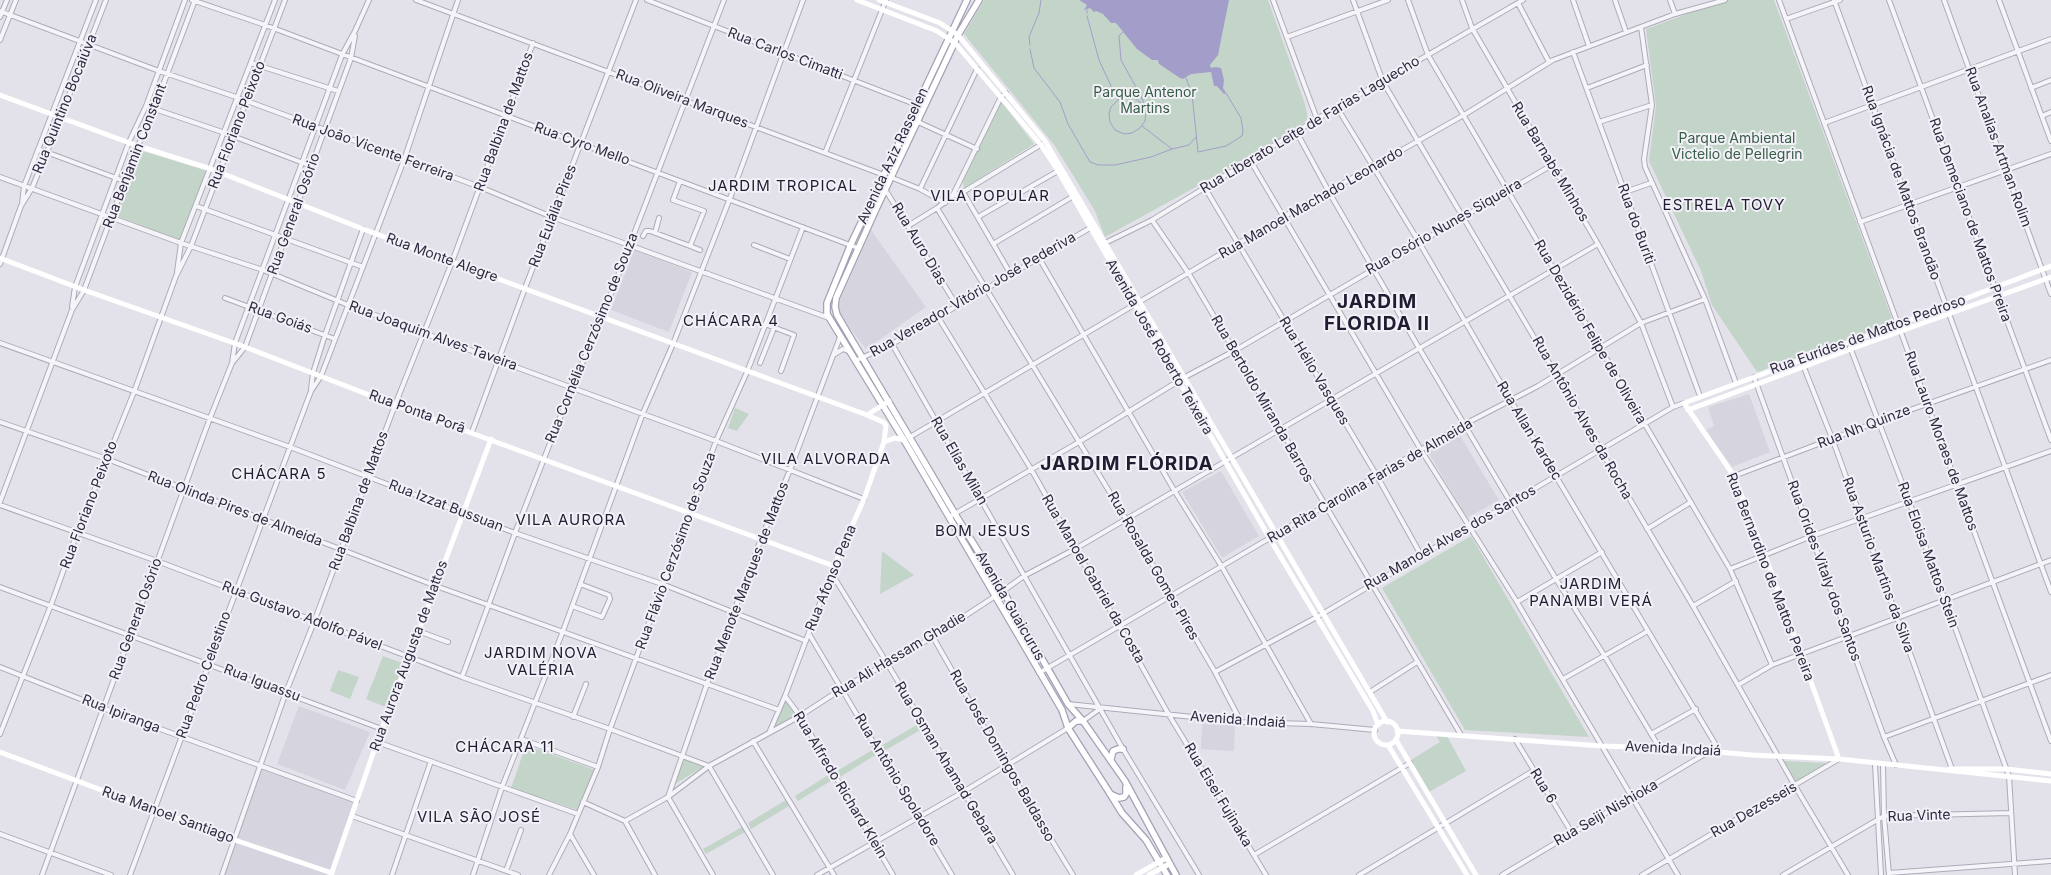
<!DOCTYPE html>
<html>
<head>
<meta charset="utf-8">
<style>
  body { margin:0 }
  canvas { display:block; background:#e3e2ea }
</style>
</head>
<body>
<canvas width="2051" height="875"></canvas>
<script>
const ctx = document.querySelector('canvas').getContext('2d');
ctx.lineJoin = 'round';
function fillPath(path, color) { ctx.fillStyle = color; ctx.fill(path, 'evenodd'); }
const shape = rows => new Path2D(rows.map(r => 'M' + r).join(''));
function strokePath(path, color, width, dash) { ctx.strokeStyle = color; ctx.lineWidth = width; ctx.lineCap = dash ? 'butt' : 'round'; ctx.setLineDash(dash || []); ctx.stroke(path); }
function label(font, color, halo, rows, align = 'center') {
  ctx.font = font + ' Inter,sans-serif'; ctx.lineWidth = 4; ctx.setLineDash([]); ctx.textBaseline = 'middle'; ctx.strokeStyle = halo; ctx.fillStyle = color; for (const [text, x, y, turn = 0] of rows) {
    ctx.save(); ctx.translate(x, y); ctx.rotate((+turn || 0) * Math.PI / 180); ctx.textAlign = isNaN(turn) ? turn : align; if (halo) ctx.strokeText(text, 0, 0); ctx.fillText(text, 0, 0); ctx.restore();
  }
}
fillPath(shape([
  [871,230,926,307,866,349,840,315,839,309,840,300],
  [634,250,692,272,669,332,611,310],
  [1749,394,1770,452,1732,467,1706,430,1714,426,1708,407],
  [1459,434,1499,500,1467,518,1428,452],
  [1221,471,1259,536,1222,558,1182,492],
  [299,706,370,732,345,790,277,764],
  [1202,723,1235,725,1234,751,1201,749],
  [259,765,357,801,331,875,222,875]
]), '#d6d4df');
fillPath(shape([
  [984,0,1268,0,1305,104,1308,119,1296,129,1203,183,1105,237,1095,211,1055,146,964,34],
  [1725,0,1774,0,1894,324,1757,372,1712,305,1701,271,1649,161,1656,106,1646,29],
  [1001,101,1034,144,964,188,963,181],
  [139,150,208,171,180,241,115,215],
  [735,408,749,414,737,431,728,428],
  [1471,536,1589,737,1465,730,1382,588],
  [882,551,914,575,880,594],
  [383,656,405,664,388,708,366,699],
  [338,670,359,677,350,699,330,691],
  [786,699,796,716,772,730,780,712],
  [920,723,922,729,884,751,881,746],
  [1435,734,1447,736,1466,771,1429,792,1411,760,1440,742],
  [526,745,595,770,581,811,511,788],
  [874,749,877,754,840,777,837,771],
  [684,758,703,767,675,784],
  [1784,761,1827,763,1796,783],
  [830,774,834,779,798,801,795,796],
  [786,800,789,806,751,829,748,823],
  [742,827,745,832,706,854,703,849]
]), '#c3d4c9');
fillPath(shape([
  [1079,0,1229,0,1218,55,1210,65,1211,68,1216,67,1221,68,1224,80,1223,88,1226,93,1224,94,1217,86,1214,86,1211,72,1191,74,1183,79,1180,78,1159,64,1158,60,1152,60,1137,49,1116,23,1111,23,1103,14,1096,11,1094,12,1090,8,1084,10,1087,5]
]), '#a39ec9');
strokePath(shape([
  [1087,13,1087,10],
  [1087,16,1099,60,1117,99],
  [1124,31,1119,36,1121,60,1142,98,1146,111,1145,121,1140,128,1132,133,1124,134,1115,130,1110,122,1109,114,1111,107,1120,98,1127,96,1136,99,1141,103,1146,111],
  [1030,45,1029,37,1039,13,1041,0],
  [1030,49,1034,68,1060,102,1068,124,1090,162,1098,165,1115,165,1151,157,1172,149],
  [1186,78,1192,94,1198,152,1226,146,1242,136,1243,131,1241,118,1226,93],
  [1142,126,1172,149,1189,145,1196,137]
]), '#a39ec9', 1);
const street = shape([
  [192,0,265,25,858,248],
  [416,0,884,175],
  [647,0,917,105],
  [1273,0,1317,119],
  [1353,0,1383,82,1693,606,1795,786,1848,875],
  [1408,0,1428,55,1730,569,1772,665],
  [1462,0,1472,28,1598,244,1641,323,1673,407],
  [1573,0,1589,46],
  [1615,0,1626,32],
  [1670,0,1675,14],
  [1779,0,2051,741],
  [1834,0,2051,592],
  [1889,0,2051,440],
  [1944,0,2051,294],
  [1999,0,2051,141],
  [1518,3,1549,62],
  [0,11,159,71,236,97,480,187,552,217,829,318],
  [0,17,7,0],
  [1786,19,1840,0],
  [1641,27,1652,105,1644,159,1645,167,1705,299,1736,383],
  [1287,37,1388,0],
  [0,40,16,0],
  [1573,52,1700,396],
  [251,63,338,91],
  [1587,88,1647,65],
  [2031,88,2051,80],
  [146,106,225,133,311,166],
  [1338,109,1419,242,1510,399,1720,752],
  [2042,116,2051,112],
  [918,122,977,149],
  [1599,122,1652,105],
  [1824,123,2051,39],
  [1297,133,1329,192,1419,348,1556,579,1604,655,1659,747],
  [38,149,124,181],
  [825,153,886,0],
  [1250,160,1421,450,1517,602,1678,875],
  [0,177,181,243,263,270,348,305,716,441,864,499],
  [890,177,920,189,945,203],
  [880,181,957,306],
  [1205,188,1377,476,1421,555],
  [920,189,977,69],
  [963,192,1010,273],
  [1625,192,1651,183],
  [953,195,1001,97,1006,93],
  [22,204,24,186,96,0],
  [196,206,363,267],
  [937,208,1126,519,1215,672,1241,722],
  [978,217,1058,171],
  [1152,220,1189,274,1461,735],
  [1860,222,2051,154],
  [908,226,937,208,953,196,963,192,1042,144],
  [655,233,659,218],
  [643,236,646,231,650,231,690,246,704,211,673,200,680,181],
  [993,244,1072,197],
  [1103,244,1152,220,1317,119,1523,0],
  [754,245,790,259],
  [690,246,700,250],
  [1039,258,1174,490,1222,567,1311,724],
  [0,264,21,206,32,188,47,152,106,0],
  [177,272,181,243,275,0],
  [225,298,335,339],
  [72,307,75,287,129,142,146,106,185,0],
  [938,317,1031,469,1169,715,1266,875],
  [765,324,794,335,781,371],
  [0,343,290,447,515,533,662,584,806,641],
  [892,344,1123,749,1199,875],
  [1850,347,1909,501,2009,776,2015,875],
  [835,354,843,349,848,351],
  [1801,360,1832,438,1952,769],
  [855,361,892,344,1090,228],
  [232,363,245,347,351,58,355,36],
  [760,363,774,328],
  [1754,377,1884,737,1896,765],
  [311,389,313,373,325,335,363,229],
  [0,422,107,459,436,586,779,710],
  [472,432,525,288,636,0],
  [910,437,1285,216,1464,115,1553,60,1675,14,1725,0],
  [1734,476,1879,421,2051,360],
  [0,502,72,310,84,290,138,146,154,109,195,0],
  [0,505,157,561,462,677,610,729,709,766,773,875],
  [949,517,1079,442,1185,377,1234,351,1552,165],
  [1647,529,1691,502],
  [1730,569,1812,536,2051,451],
  [832,574,887,663,1013,875],
  [0,587,382,729],
  [1517,602,1602,552],
  [572,606,602,617,610,599,609,595,580,584],
  [1693,606,1736,581],
  [418,631,448,642],
  [809,634,952,875],
  [933,637,1006,765,1073,875],
  [0,667,103,708,357,801],
  [1215,672,1317,617,1673,407,1684,403],
  [1039,673,1465,424,1538,386,1641,323,1705,299],
  [462,677,515,533,572,387,602,317,724,0],
  [1563,679,1648,631],
  [1738,685,1772,665,2051,560],
  [1370,692,1417,662],
  [785,696,800,716,893,875],
  [1068,704,1241,722,1311,724,1375,730],
  [573,717,586,684],
  [1083,721,1101,708],
  [769,733,785,696,834,566],
  [0,734,51,605,77,533,134,392,176,276,191,246,285,0],
  [1651,734,1696,709],
  [1884,737,2051,675],
  [521,739,598,767],
  [1515,739,1572,833],
  [753,741,834,875],
  [377,742,578,814],
  [1875,764,1881,875],
  [1883,764,1884,816,1889,875],
  [583,802,625,821],
  [352,816,518,875],
  [625,821,668,797,709,766,800,716,843,688,933,637,1003,591,1024,576,1075,549,1598,244],
  [625,821,655,875],
  [0,834,111,875],
  [570,834,594,875],
  [1254,855,1410,763],
  [506,871,521,830],
  [1889,873,2051,861],
  [42,875,210,418,232,363,235,343,342,55,355,31,369,0],
  [130,875,311,391,321,376,404,160,458,0],
  [222,875,286,692,314,622,395,405,452,262,533,43],
  [392,875,431,761],
  [473,875,502,787,563,631,643,413,673,344,732,193,803,0],
  [549,875,570,834,598,767,610,729,716,441,747,372,803,227],
  [713,875,668,797,707,684,761,539,790,470,840,337],
  [817,875,963,792,1068,728],
  [1359,875,1533,771],
  [1502,875,1710,751],
  [1642,875,1839,759],
  [1783,875,1884,816,2011,813]
]);
const primary = shape([
  [967,0,851,244,827,303,827,314,904,440,1062,710,1068,728,1109,792,1122,813,1146,840,1167,875],
  [979,0,958,35,876,209,836,298,835,307,837,315,955,514,1003,591,1068,704,1083,721,1125,781,1176,875],
  [1068,728,1076,721,1083,721],
  [1111,759,1113,751,1118,749,1123,749],
  [1110,794,1119,798,1124,797,1126,794,1126,787]
]);
strokePath(street, '#adabb7', 6);
strokePath(primary, '#a5a1b5', 8);
strokePath(street, '#f5f4f8', 4);
strokePath(shape([
  [857,0,937,31,955,43,1041,145,1058,171,1270,539,1373,711,1378,725],
  [879,0,940,23,958,35,1045,141,1387,722],
  [0,95,138,146,211,169,363,229,867,415,883,422,886,425,884,442,864,499,834,566,395,405,245,347,84,290,0,258],
  [1688,410,1851,349,2051,277],
  [867,415,889,401],
  [884,442,895,438,904,440],
  '1374 733a12 12 0 1 1 24 0a12 12 0 1 1-24 0Z',
  [1397,731,1602,746,1684,749,1752,755,1839,759,2051,781],
  [1396,740,1476,875],
  [1388,745,1467,875],
  [0,752,235,840,332,873],
  [1839,759,1765,555,1734,476,1684,403,1912,319,2051,266],
  [1949,769,2006,769,2051,774],
  [331,875,377,742,491,439],
  [1136,875,1166,858],
  [1149,875,1169,864]
]), '#fff', 5);
strokePath(primary, '#fff', 5.5);
label('14px', '#302a41', '#f2f1f7', [
  ["Rua Carlos Cimatti",785,54,21],
  ["Rua Oliveira Marques",682,99,21],
  ["Rua Quintino Bocaiúva",65,104,-68],
  ["Rua Balbina de Mattos",504,122,-70],
  ["Rua Floriano Peixoto",237,125,-69],
  ["Rua Liberato Leite de Farias Laguecho",1310,125,-31],
  ["Rua Cyro Mello",582,144,20],
  ["Rua Analias Artman Rolim",1998,147,70],
  ["Rua João Vicente Ferreira",373,148,20],
  ["Rua Benjamin Constant",135,156,-69],
  ["Avenida Aziz Rasselen",893,156,-65],
  ["Rua Barnabé Minhos",1550,162,59],
  ["Rua Ignácia de Mattos Brandão",1901,183,70],
  ["Rua Manoel Machado Leonardo",1311,203,-30],
  ["Rua General Osório",294,214,-70],
  ["Rua Eulália Pires",553,216,-69],
  ["Rua Demeciano de Mattos Preira",1970,220,70],
  ["Rua do Buriti",1636,224,70],
  ["Rua Osório Nunes Siqueira",1444,227,-30],
  ["Rua Auro Dias",919,244,59],
  ["Rua Monte Alegre",442,258,20],
  ["Rua Vereador Vitório José Pederiva",973,295,-30],
  ["Rua Goiás",280,318,20],
  ["Rua Dezidério Felipe de Oliveira",1590,332,60],
  ["Rua Eurídes de Mattos Pedroso",1868,335,-20],
  ["Rua Joaquim Alves Taveira",433,336,20],
  ["Rua Cornélia Cerzósimo de Souza",592,338,-68],
  ["Avenida José Roberto Teixeira",1159,347,60],
  ["Rua Hélio Vasques",1314,371,59],
  ["Rua Bertoldo Miranda Barros",1262,399,60],
  ["Rua Ponta Porã",417,412,20],
  ["Rua Antônio Alves da Rocha",1582,418,60],
  ["Rua Nh Quinze",1864,427,-21],
  ["Rua Allan Kardec",1529,431,59],
  ["Rua Lauro Moraes de Mattos",1941,441,70],
  ["Rua Elías Milan",959,461,60],
  ["Rua Rita Carolina Farias de Almeida",1370,481,-30],
  ["Rua Balbina de Mattos",359,501,-70],
  ["Rua Floriano Peixoto",89,505,-69],
  ["Rua Izzat Bussuan",446,506,21],
  ["Rua Olinda Pires de Almeida",235,509,21],
  ["Rua Manoel Alves dos Santos",1450,538,-30],
  ["Rua Flávio Cerzósimo de Souza",676,551,-70],
  ["Rua Eloisa Mattos Stein",1928,555,70],
  ["Rua Asturio Martins da Silva",1878,565,70],
  ["Rua Rosalda Gomes Pires",1153,566,60],
  ["Rua Orides Vitaly dos Santos",1824,571,70],
  ["Rua Bernardino de Mattos Pereira",1770,577,69],
  ["Rua Afonso Pena",831,578,-68],
  ["Rua Manoel Gabriel da Costa",1093,579,60],
  ["Rua Menote Marques de Mattos",747,581,-69],
  ["Avenida Guaicurus",1010,606,60],
  ["Rua Gustavo Adolfo Pável",302,616,21],
  ["Rua General Osório",136,619,-70],
  ["Rua Ali Hassam Ghadie",899,655,-31],
  ["Rua Aurora Augusta de Mattos",409,656,-70],
  ["Rua Pedro Celestino",204,675,-70],
  ["Rua Iguassu",262,683,21],
  ["Rua Ipiranga",121,714,21],
  ["Avenida Indaiá",1238,720,4],
  ["Avenida Indaiá",1673,749,3],
  ["Rua José Domingos Baldasso",1002,756,60],
  ["Rua Osman Ahamad Gebara",946,763,59],
  ["Rua Antônio Spoladore",897,780,59],
  ["Rua Alfredo Richard Klein",840,785,59],
  ["Rua 6",1543,786,59],
  ["Rua Eisei Fujinaka",1218,795,59],
  ["Rua Dezesseis",1754,810,-30],
  ["Rua Seiji Nishioka",1606,813,-30],
  ["Rua Manoel Santiago",168,815,20],
  ["Rua Vinte",1919,816,-2]
]);
label('14px', '#385d47', '#f2f1f7', [
  ["Parque Antenor",1145,93],
  ["Martins",1145,109],
  ["Parque Ambiental",1737,139],
  ["Victelio de Pellegrin",1737,155]
]);
ctx.letterSpacing = '1px';
label('15px', '#221c32', '#f2f1f7', [
  ["JARDIM TROPICAL",783,186],
  ["VILA POPULAR",990,196],
  ["ESTRELA TOVY",1724,205],
  ["CHÁCARA 4",731,321],
  ["VILA ALVORADA",826,459],
  ["CHÁCARA 5",279,474],
  ["VILA AURORA",571,520],
  ["BOM JESUS",983,531],
  ["JARDIM",1591,584],
  ["PANAMBI VERÁ",1591,601],
  ["JARDIM NOVA",541,653],
  ["VALÉRIA",541,670],
  ["CHÁCARA 11",505,747],
  ["VILA SÃO JOSÉ",479,817]
]);
ctx.letterSpacing = '0px';
ctx.letterSpacing = '1px';
label('bold 19px', '#221c32', '#f2f1f7', [
  ["JARDIM",1377,302],
  ["FLORIDA II",1377,324],
  ["JARDIM FLÓRIDA",1127,464]
]);
ctx.letterSpacing = '0px';
</script>
</body>
</html>
